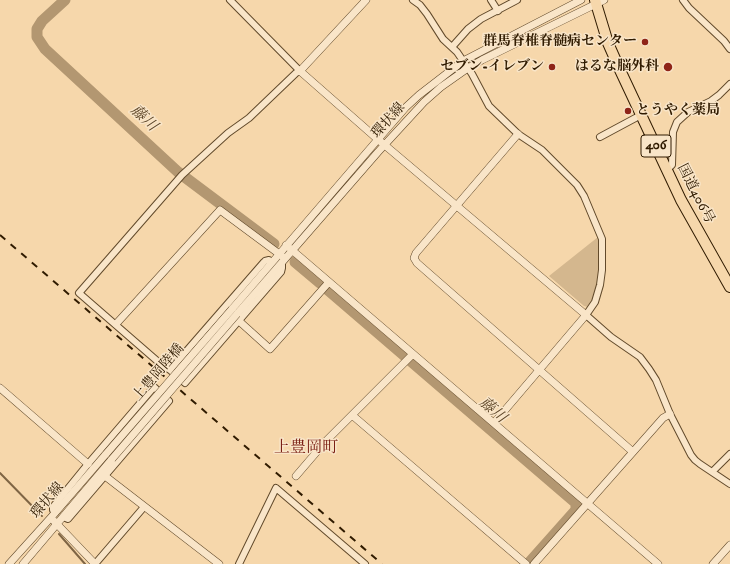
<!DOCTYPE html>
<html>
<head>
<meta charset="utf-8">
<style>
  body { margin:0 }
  canvas { display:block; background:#f6d7ab }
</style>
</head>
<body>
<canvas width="730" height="564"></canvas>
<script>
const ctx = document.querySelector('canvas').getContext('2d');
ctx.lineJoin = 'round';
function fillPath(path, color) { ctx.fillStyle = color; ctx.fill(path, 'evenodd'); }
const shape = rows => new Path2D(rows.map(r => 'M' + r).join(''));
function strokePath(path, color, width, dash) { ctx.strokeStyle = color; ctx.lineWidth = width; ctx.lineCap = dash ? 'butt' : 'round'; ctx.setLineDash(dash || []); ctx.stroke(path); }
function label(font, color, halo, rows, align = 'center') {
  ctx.font = font + ' "IM FELL DW Pica","Noto Serif JP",serif'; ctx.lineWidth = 3; ctx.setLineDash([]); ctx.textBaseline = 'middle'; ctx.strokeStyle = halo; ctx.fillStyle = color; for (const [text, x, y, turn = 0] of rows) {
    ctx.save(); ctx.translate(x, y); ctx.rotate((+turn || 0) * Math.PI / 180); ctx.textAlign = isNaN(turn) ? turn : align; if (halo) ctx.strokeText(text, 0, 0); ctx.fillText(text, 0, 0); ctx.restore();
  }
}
fillPath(shape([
  [598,237,599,239,599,270,598,283,593,300,588,307,584,306,549,276]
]), '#d4b78e');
strokePath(shape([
  [0,473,42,516],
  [59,534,85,564]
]), '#7f6544', 2);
strokePath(shape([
  [65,0,42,21,37,29,37,37,45,49,178,172,274,244],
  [295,262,320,283],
  [328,290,576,503,576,510,528,564]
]), '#b39771', 11);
const minor = shape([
  [230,0,300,71,296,73,249,118,228,133,182,175,79,293,163,366,170,370,185,383,281,272,282,268,282,263],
  [413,0,420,5,427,14,443,39,457,52,472,74,489,106,518,134,542,150,577,185,584,196,602,239,602,270,600,285,595,302,586,315,611,337,640,357,649,369,656,380,670,414,691,455,695,460,700,464,730,484],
  [491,0,498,11],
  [683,0,689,8,724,41,730,49],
  [452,47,468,29,481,19,517,0],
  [600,137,613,130,641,115],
  [667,170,672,165,673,132,677,122,688,112,711,101,719,95,730,84],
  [170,370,264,262,265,261,269,260,272,262],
  [712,472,730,454],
  [55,513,53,510,53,507,88,464,154,387,169,401,68,519,63,517],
  [95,564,144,507],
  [239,564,276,488,365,564]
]);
const tertiary = shape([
  [366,0,300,71,374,136,586,315,494,423],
  [518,134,416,253,414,258,417,263,633,452],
  [286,245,658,564],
  [232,309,386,130,406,107,419,95,463,61,581,0],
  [237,314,378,152,424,102,441,87,468,68,482,60,604,0],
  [239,321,270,349,329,282],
  [116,324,220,210,282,256],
  [0,388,88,464],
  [352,415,526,564],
  [105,476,219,564],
  [296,476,326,441,413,354],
  [54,521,95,564],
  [9,564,55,513,106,454],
  [23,564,112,459],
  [534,564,663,418,670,414],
  [713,564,730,545]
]);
const trunk = shape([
  [595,0,608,43,620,70,681,200,730,287]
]);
strokePath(minor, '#624a2b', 8);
strokePath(tertiary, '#624a2b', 8);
strokePath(trunk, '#301b00', 12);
strokePath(minor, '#f9e5c8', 6);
strokePath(tertiary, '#f9e5c8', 7);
strokePath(trunk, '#f6d7ab', 10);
strokePath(shape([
  [0,235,382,564]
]), '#301b00', 2, [7, 7]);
const tertiaryBridge = shape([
  [106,454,232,309],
  [112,459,237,314]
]);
strokePath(tertiaryBridge, '#624a2b', 8, []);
strokePath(tertiaryBridge, '#f9e5c8', 7);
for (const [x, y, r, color] of [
  [645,42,4,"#8f2418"],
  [552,67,4,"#8f2418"],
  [668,67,5,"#8f2418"],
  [628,111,4,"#8f2418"]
]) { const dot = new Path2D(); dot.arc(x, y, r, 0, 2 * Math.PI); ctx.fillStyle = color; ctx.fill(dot); strokePath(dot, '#f9e5c8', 1.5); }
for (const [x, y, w] of [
  [656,146,30]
]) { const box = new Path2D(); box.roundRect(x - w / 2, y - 11, w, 22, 3); ctx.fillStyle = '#f9e5c8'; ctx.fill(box); strokePath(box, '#301b00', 1); }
label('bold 13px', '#301b00', null, [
  ["406",656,146]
]);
label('bold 14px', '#301b00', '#f9e5c8', [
  ["群馬脊椎脊髄病センター",637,42],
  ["セブン-イレブン",544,67],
  ["はるな脳外科",659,67],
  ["とうやく薬局",636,111,"left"]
], 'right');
label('14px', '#301b00', '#f9e5c8', [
  ["環状線",389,121,-48],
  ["国道406号",695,194,63],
  ["上豊岡陸橋",159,373,-49],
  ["環状線",48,501,-49]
]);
label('italic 15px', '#5e4628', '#f9e5c8', [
  ["藤川",143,119,43],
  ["藤川",492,411,41]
]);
label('16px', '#7a1f14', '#f9e5c8', [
  ["上豊岡町",306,449]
]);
</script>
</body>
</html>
